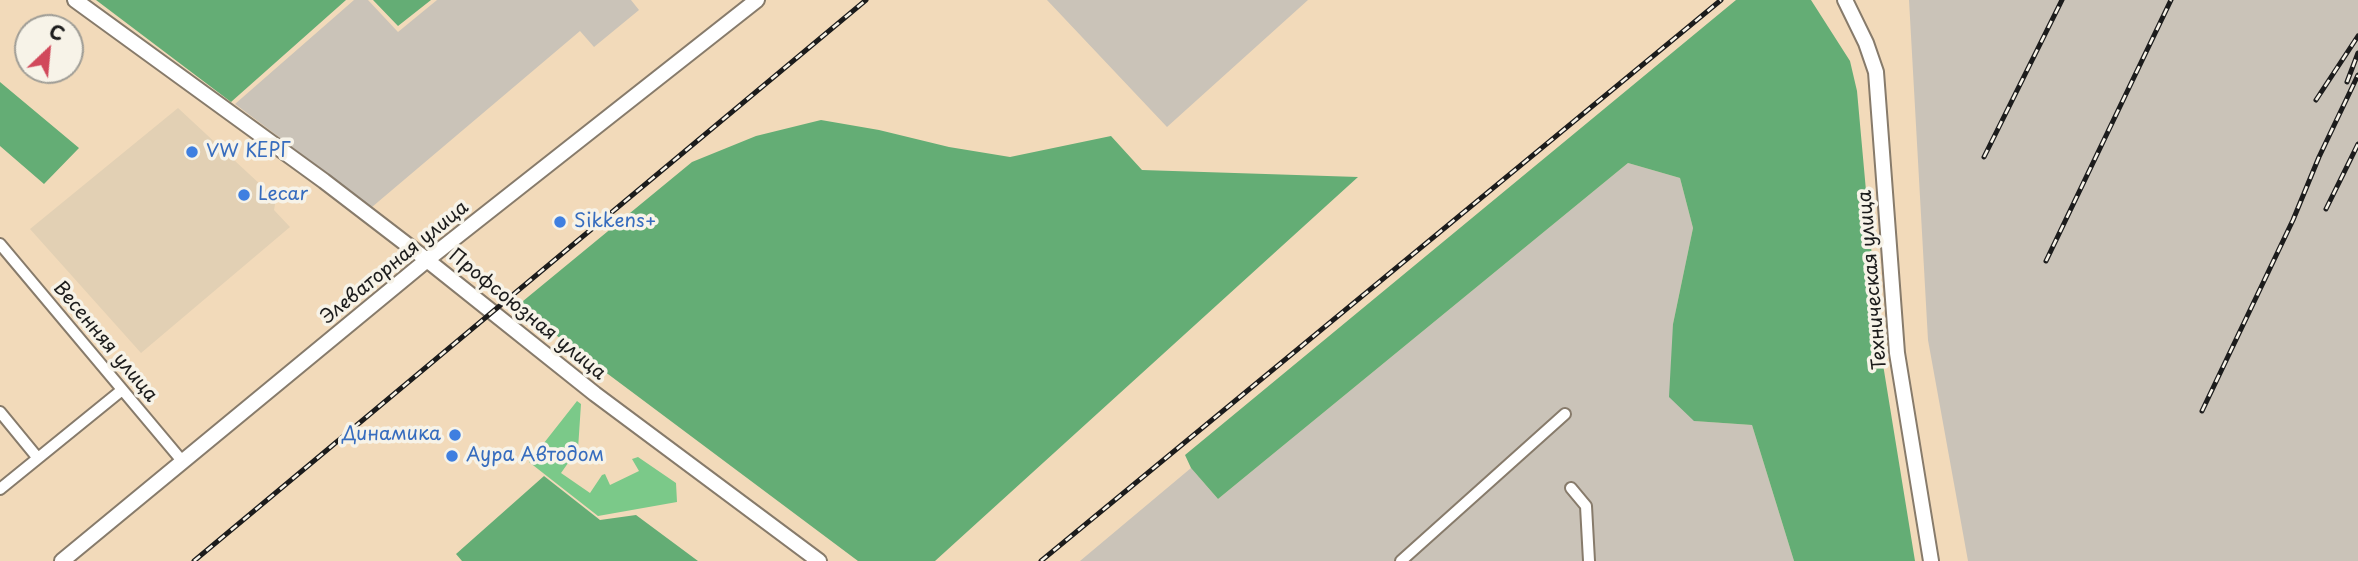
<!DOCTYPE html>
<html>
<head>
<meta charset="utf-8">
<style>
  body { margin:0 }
  #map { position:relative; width:2358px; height:561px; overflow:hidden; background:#f2daba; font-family:"Playpen Sans",sans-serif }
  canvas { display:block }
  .north { position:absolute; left:14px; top:14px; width:70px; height:70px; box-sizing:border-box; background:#f7f3e8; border:2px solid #9f9d96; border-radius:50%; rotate:26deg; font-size:19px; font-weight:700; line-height:28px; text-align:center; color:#1c1c1c }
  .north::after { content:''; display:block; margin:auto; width:24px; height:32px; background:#d1495b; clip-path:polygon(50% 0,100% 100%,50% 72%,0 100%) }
</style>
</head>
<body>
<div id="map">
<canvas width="2358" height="561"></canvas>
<div class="north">С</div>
</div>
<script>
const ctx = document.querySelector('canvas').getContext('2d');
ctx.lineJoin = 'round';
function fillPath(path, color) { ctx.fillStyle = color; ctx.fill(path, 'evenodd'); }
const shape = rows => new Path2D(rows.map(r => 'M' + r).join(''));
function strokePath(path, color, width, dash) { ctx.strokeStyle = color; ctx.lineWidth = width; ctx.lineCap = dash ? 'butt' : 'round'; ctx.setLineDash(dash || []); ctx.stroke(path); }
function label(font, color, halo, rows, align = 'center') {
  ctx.font = font + ' "Playpen Sans",sans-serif'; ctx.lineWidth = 7; ctx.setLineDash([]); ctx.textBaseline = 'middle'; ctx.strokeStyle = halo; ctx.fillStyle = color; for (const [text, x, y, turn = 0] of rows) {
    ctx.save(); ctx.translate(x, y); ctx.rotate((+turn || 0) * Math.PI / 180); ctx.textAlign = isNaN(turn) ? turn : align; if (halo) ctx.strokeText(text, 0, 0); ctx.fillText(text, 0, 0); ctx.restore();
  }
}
fillPath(shape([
  [178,108,276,199,274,210,290,227,141,353,30,229]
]), '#e2d0b4');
fillPath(shape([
  [354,0,368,0,398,32,437,0,631,0,639,10,594,47,580,31,372,207,235,104],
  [1047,0,1308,0,1167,127],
  [1909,0,2358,0,2358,561,1968,561,1928,340],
  [1628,163,1680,178,1693,228,1673,324,1695,421,1752,425,1794,561,1080,561,1191,468,1218,499]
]), '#cac3b8');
fillPath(shape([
  [577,401,581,404,578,449,561,473,590,493,602,475,605,474,610,485,639,471,632,459,638,457,676,483,677,502,598,516,529,462]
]), '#7bc989');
fillPath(shape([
  [96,0,346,0,231,102],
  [373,0,431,0,398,26],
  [1736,0,1811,0,1850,61,1857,91,1880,346,1915,561,1794,561,1752,425,1694,421,1669,397,1673,324,1693,228,1680,178,1628,163,1218,499,1191,468,1185,455],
  [0,82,79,148,44,184,0,146],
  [821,120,879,130,949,147,1010,157,1111,136,1142,170,1358,177,935,561,858,561,517,306,692,162,756,136],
  [544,476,600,520,636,515,698,561,462,561,456,554]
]), '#64ad75');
const minor = shape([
  [0,244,183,462],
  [0,412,37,457],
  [1571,488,1586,506,1589,561],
  [0,489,122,390],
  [1401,561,1565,414]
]);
const major = shape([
  [75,0,324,181,427,260,595,394,819,561],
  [1845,0,1866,43,1876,72,1897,353,1931,561],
  [62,561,427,260,757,0]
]);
strokePath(minor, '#877b6b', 14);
strokePath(major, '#877b6b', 18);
strokePath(minor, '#fff', 10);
strokePath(major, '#fff', 14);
const rail = shape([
  [2347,82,2358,53],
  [2316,100,2358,36],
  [1984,157,2062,0],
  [2326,209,2358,144],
  [2046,261,2171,0],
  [2202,411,2293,220,2319,157,2358,75],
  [194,561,866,0],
  [1041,561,1721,0]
]);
strokePath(rail, '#1c1c1c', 5);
strokePath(rail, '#f7f3e8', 2.5, [8]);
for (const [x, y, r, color] of [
  [192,152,7,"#3f7fe0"],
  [244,195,7,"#3f7fe0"],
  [560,222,7,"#3f7fe0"],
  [455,435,7,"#3f7fe0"],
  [452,456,7,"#3f7fe0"]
]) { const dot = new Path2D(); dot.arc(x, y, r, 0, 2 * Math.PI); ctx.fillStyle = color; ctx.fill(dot); strokePath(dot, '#f7f3e8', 2.5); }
label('19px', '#366cbe', '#f7f3e8', [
  ["VW КЕРГ",206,152],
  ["Lecar",258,195],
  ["Sikkens+",574,222],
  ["Динамика",441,435,"right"],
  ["Аура Автодом",466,456]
], 'left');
label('19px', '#1c1c1c', '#f7f3e8', [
  ["Элеваторная улица",395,263,-39],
  ["Техническая улица",1873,280,-95],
  ["Профсоюзная улица",527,315,39],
  ["Весенняя улица",105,342,50]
]);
</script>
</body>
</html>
